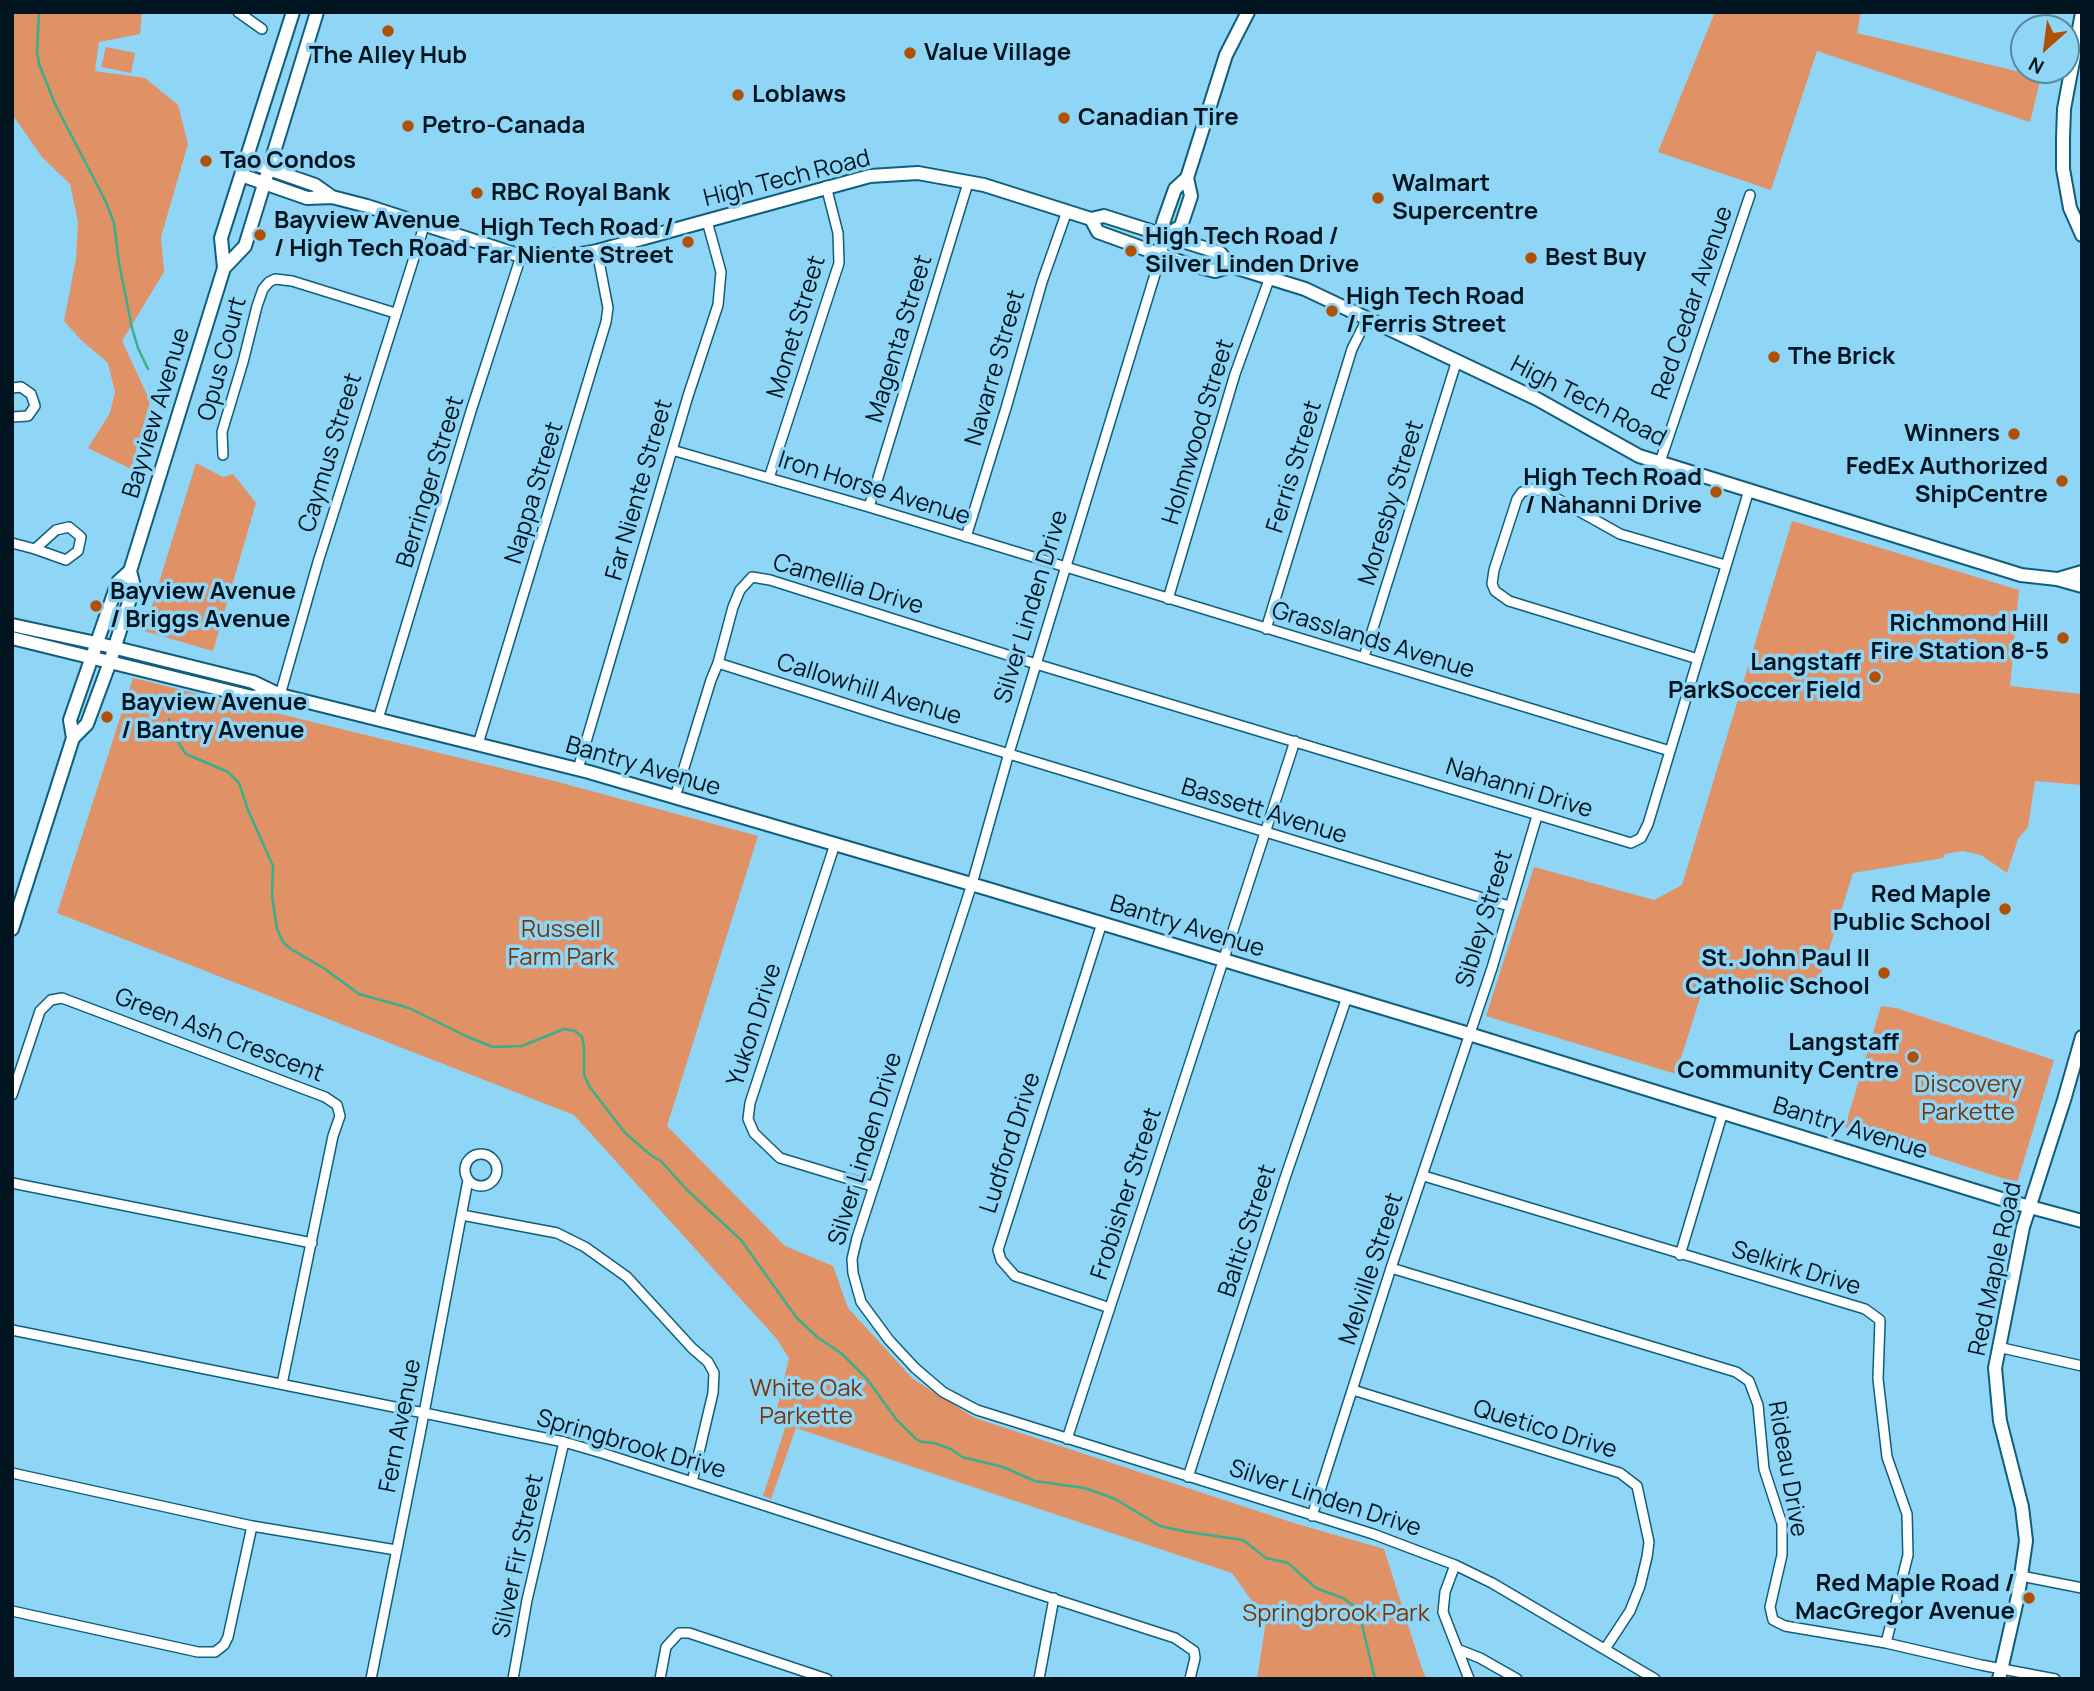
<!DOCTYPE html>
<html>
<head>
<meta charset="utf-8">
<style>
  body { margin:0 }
  #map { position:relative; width:2094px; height:1691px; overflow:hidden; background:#8fd5f6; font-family:Manrope,sans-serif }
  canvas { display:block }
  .frame { position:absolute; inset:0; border:14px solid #001520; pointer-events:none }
  .north { position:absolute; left:2010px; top:14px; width:70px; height:70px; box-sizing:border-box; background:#8fd5f6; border:2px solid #5688a0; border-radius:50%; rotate:208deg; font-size:19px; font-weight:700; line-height:28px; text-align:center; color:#001520 }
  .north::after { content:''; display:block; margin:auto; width:24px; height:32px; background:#b05005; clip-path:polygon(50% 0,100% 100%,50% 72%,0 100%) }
</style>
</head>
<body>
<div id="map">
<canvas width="2094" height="1691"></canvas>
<div class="frame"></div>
<div class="north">N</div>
</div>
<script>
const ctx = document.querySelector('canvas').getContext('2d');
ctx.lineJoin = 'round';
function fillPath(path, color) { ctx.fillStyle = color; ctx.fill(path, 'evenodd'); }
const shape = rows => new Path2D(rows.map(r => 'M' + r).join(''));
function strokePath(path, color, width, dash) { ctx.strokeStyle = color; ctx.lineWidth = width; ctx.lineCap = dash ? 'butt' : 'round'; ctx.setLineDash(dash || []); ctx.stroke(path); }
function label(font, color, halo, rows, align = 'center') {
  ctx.font = font + ' Manrope,sans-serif'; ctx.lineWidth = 7; ctx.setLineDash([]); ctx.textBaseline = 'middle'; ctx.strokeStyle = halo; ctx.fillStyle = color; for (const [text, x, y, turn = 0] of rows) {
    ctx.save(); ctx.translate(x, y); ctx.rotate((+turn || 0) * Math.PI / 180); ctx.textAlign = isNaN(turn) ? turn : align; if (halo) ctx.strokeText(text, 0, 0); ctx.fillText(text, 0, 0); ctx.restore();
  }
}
fillPath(shape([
  [12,12,142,12,140,34,99,42,95,71,145,78,178,105,188,144,161,237,164,272,122,341,150,401,131,469,88,448,110,413,115,392,108,363,81,340,64,321,76,259,78,222,70,184,42,157,12,114],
  [1715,12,1861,12,1857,33,2041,77,2030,122,1817,51,1771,190,1658,152],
  [106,47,135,53,131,73,101,67],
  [196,463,223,477,233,474,256,503,213,651,144,631],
  [1792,521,2019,590,2010,686,2082,694,2082,785,2035,781,2028,827,2018,839,2007,873,1981,855,1963,851,1945,854,1943,858,1853,873,1814,997,1769,982,1747,989,1706,979,1676,1074,1486,1016,1534,867,1654,900,1682,885],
  [133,678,558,782,758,836,667,1126,785,1246,833,1266,848,1308,913,1379,975,1418,1297,1524,1384,1549,1422,1669,1427,1679,1257,1679,1266,1621,1232,1573,796,1428,771,1499,763,1496,786,1425,774,1421,789,1358,776,1338,574,1115,57,913],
  [1881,1006,1896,1008,2054,1060,2017,1183,1845,1127]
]), '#e09166');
strokePath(shape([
  [39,12,37,52,39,64,55,104,106,202,114,223,119,263,132,328,138,348,148,369],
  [169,719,172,733,186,754,228,772,239,783,248,810,273,866,272,896,277,929,283,942,291,949,325,969,359,994,409,1008,468,1037,493,1047,522,1046,564,1029,575,1031,582,1037,584,1048,584,1075,589,1086,625,1133,652,1156,661,1161,686,1189,741,1240,796,1317,817,1337,841,1353,867,1379,896,1419,916,1439,922,1442,934,1443,951,1449,962,1457,1003,1467,1035,1481,1084,1488,1099,1493,1115,1499,1160,1526,1188,1532,1243,1540,1266,1558,1288,1563,1316,1588,1343,1598,1354,1606,1361,1621,1375,1679]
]), '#3aaf8c', 2.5);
const street = shape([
  [238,12,262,29],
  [1167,235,1009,753,972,884,857,1238,852,1259,853,1273,861,1302,889,1340,915,1368,943,1392,977,1410,1373,1534,1455,1565,1492,1583,1655,1679],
  [12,388,21,387,31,394,35,406,28,416,12,417],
  [672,450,869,507,1670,751],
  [223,455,222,432,243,362,257,306,263,289,269,282,275,279,292,281,395,313],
  [1660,462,1750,195],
  [769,478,839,263,838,233,826,186],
  [869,507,968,183],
  [69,527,81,537,78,551,66,560,35,549,56,530,69,527],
  [966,537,1006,408,1042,282,1067,211],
  [12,543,35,549],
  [1168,599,1235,374,1270,277],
  [1266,629,1352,349,1367,319],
  [1364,657,1457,360],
  [1698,659,1509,601,1495,591,1492,584,1494,570,1517,499,1522,492,1533,489,1545,492,1620,534,1725,565],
  [718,663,881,715,1509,906],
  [280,695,318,562,425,223],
  [378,719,471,411,521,256],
  [478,744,606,322,608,308,597,251],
  [578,769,688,396,718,305,721,272,707,221],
  [675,797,711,680,718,663,733,607,740,590,752,577,770,580,1036,664,1631,843,1641,838,1648,824,1749,490],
  [835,844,750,1103,748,1119,754,1133,780,1158,872,1186],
  [1102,923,998,1250,1001,1260,1015,1276,1110,1308],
  [12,1095,40,1011,51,1000,62,998,325,1097,337,1105,340,1116,333,1136,282,1384],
  '465 1170a16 16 0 1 1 32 0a16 16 0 1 1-32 0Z',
  [1424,1176,1865,1309,1880,1320,1878,1379,1887,1457,1907,1514,1908,1555,1886,1643],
  [12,1183,312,1243],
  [462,1215,557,1233,585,1247,627,1277,692,1348,708,1362,714,1373,713,1393,692,1482],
  [1680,1255,1723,1112],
  [1391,1268,1736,1372,1749,1381,1758,1405,1764,1469,1782,1524,1782,1555,1770,1607,1773,1620,1785,1626,1886,1643,1981,1665,2055,1679],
  [12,1330,424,1413,564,1442,602,1453,1175,1638,1194,1651,1195,1658,1190,1679],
  [1998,1347,2082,1366],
  [1353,1390,1620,1473,1637,1486,1649,1542,1647,1557,1640,1586,1630,1611,1605,1649],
  [1067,1439,1295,741],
  [12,1473,252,1526,396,1550],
  [1188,1477,1285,1178,1347,997],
  [1312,1516,1391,1268,1492,968,1537,816],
  [1455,1565,1445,1592,1443,1612,1469,1679],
  [2021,1576,2082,1588],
  [12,1611,198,1652,215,1652,224,1645,228,1637,252,1526],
  [1457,1649,1480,1658,1517,1679],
  [371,1679,421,1429,468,1180],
  [513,1679,527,1600,564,1442],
  [660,1679,666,1647,679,1633,689,1633,827,1679],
  [1039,1679,1054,1598]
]);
const secondary = shape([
  [2082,13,2064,109,2063,138,2063,169,2070,208,2082,235],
  [246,161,315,185,332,197],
  [241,175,307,198,332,197,367,206,521,256,544,256,575,255,597,251,870,176,918,173,984,185,1091,219,1104,216,1220,253,1231,266],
  [1091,219,1098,232,1181,262,1215,271,1231,266,1305,289,1537,399,1639,456,2021,575,2057,579,2082,586],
  [1167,235,1181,226,1191,196,1187,178,1226,55,1248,12],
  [1167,235,1163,223,1175,189,1187,178],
  [224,268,245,246,317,12],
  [2058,579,2082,572],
  [12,625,96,643,253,682,280,695,589,772,988,889,1469,1034,2008,1201,2082,1221],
  [12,638,252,697,274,694],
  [73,738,87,724,110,662,134,586,130,571],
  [12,929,73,738,70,720,118,582,130,571,224,268,221,238,293,12],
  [1999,1679,2018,1596,2026,1541,2022,1507,2000,1421,1995,1368,2023,1227,2064,1100,2082,1037]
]);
strokePath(street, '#0f5e7b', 12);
strokePath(secondary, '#0f5e7b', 16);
strokePath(street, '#fff', 9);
strokePath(secondary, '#fff', 12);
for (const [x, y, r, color] of [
  [388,31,7,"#b05005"],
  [910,53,7,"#b05005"],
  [738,95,7,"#b05005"],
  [1064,118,7,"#b05005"],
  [408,126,7,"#b05005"],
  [206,161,7,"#b05005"],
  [477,193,7,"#b05005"],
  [1378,198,7,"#b05005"],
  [260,235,7,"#b05005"],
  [688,242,7,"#b05005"],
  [1131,251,7,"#b05005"],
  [1531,258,7,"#b05005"],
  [1332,311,7,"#b05005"],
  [1774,357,7,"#b05005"],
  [2014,434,7,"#b05005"],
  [2062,481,7,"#b05005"],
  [1716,492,7,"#b05005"],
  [96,606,7,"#b05005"],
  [2063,638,7,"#b05005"],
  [1875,677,7,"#b05005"],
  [107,717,7,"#b05005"],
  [2005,909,7,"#b05005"],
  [1884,973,7,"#b05005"],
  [1913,1057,7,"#b05005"],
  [2029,1598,7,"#b05005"]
]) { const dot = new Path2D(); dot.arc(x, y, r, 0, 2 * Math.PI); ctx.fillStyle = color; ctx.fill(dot); strokePath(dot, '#8fd5f6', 2.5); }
label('bold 24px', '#001520', '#8fd5f6', [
  ["Value Village",924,53],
  ["The Alley Hub",388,56,"center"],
  ["Loblaws",752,95],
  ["Canadian Tire",1078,118],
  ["Petro-Canada",422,126],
  ["Tao Condos",220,161],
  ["Walmart",1392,184],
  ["Supercentre",1392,212],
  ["RBC Royal Bank",491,193],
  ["Bayview Avenue",274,221],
  ["/ High Tech Road",274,249],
  ["High Tech Road /",674,228,"right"],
  ["Far Niente Street",674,256,"right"],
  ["High Tech Road /",1145,237],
  ["Silver Linden Drive",1145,265],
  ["Best Buy",1545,258],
  ["High Tech Road",1346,297],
  ["/ Ferris Street",1346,325],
  ["The Brick",1788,357],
  ["Winners",2000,434,"right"],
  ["FedEx Authorized",2048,467,"right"],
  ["ShipCentre",2048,495,"right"],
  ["High Tech Road",1702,478,"right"],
  ["/ Nahanni Drive",1702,506,"right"],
  ["Bayview Avenue",110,592],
  ["/ Briggs Avenue",110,620],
  ["Richmond Hill",2049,624,"right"],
  ["Fire Station 8-5",2049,652,"right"],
  ["Langstaff",1861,663,"right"],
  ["ParkSoccer Field",1861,691,"right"],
  ["Bayview Avenue",121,703],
  ["/ Bantry Avenue",121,731],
  ["Red Maple",1991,895,"right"],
  ["Public School",1991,923,"right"],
  ["St. John Paul II",1870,959,"right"],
  ["Catholic School",1870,987,"right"],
  ["Langstaff",1899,1043,"right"],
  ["Community Centre",1899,1071,"right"],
  ["Red Maple Road /",2015,1584,"right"],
  ["MacGregor Avenue",2015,1612,"right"]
], 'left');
label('24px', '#001520', '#8fd5f6', [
  ["High Tech Road",787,179,-14],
  ["Red Cedar Avenue",1693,303,-71],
  ["Monet Street",797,327,-73],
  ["Magenta Street",900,339,-73],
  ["Opus Court",223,359,-75],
  ["Navarre Street",996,368,-74],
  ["High Tech Road",1588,402,27],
  ["Bayview Avenue",157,413,-73],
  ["Holmwood Street",1199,432,-73],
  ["Caymus Street",331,453,-73],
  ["Ferris Street",1295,467,-73],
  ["Berringer Street",431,482,-73],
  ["Iron Horse Avenue",874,489,17],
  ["Far Niente Street",640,490,-74],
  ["Nappa Street",535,493,-73],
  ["Moresby Street",1392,503,-73],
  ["Camellia Drive",848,585,17],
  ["Silver Linden Drive",1032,607,-73],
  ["Grasslands Avenue",1373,641,17],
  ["Callowhill Avenue",869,690,17],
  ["Bantry Avenue",643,767,16],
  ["Nahanni Drive",1519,789,17],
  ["Bassett Avenue",1264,812,17],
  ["Sibley Street",1485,919,-73],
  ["Bantry Avenue",1187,927,17],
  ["Yukon Drive",755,1025,-72],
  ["Green Ash Crescent",219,1036,21],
  ["Bantry Avenue",1850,1129,17],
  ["Ludford Drive",1011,1143,-72],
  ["Silver Linden Drive",866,1149,-73],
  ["Frobisher Street",1127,1194,-72],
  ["Baltic Street",1248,1231,-72],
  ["Melville Street",1372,1269,-72],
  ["Selkirk Drive",1796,1269,17],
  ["Red Maple Road",1996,1269,-78],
  ["Fern Avenue",401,1426,-79],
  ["Quetico Drive",1545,1430,17],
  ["Springbrook Drive",631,1445,16],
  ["Rideau Drive",1787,1469,80],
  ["Silver Linden Drive",1325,1499,18],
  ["Silver Fir Street",519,1556,-78]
]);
label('24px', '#79370a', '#8fd5f6', [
  ["Russell",561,930],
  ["Farm Park",561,958],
  ["Discovery",1968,1085],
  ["Parkette",1968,1113],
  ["White Oak",806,1389],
  ["Parkette",806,1417],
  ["Springbrook Park",1336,1614]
]);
</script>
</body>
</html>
